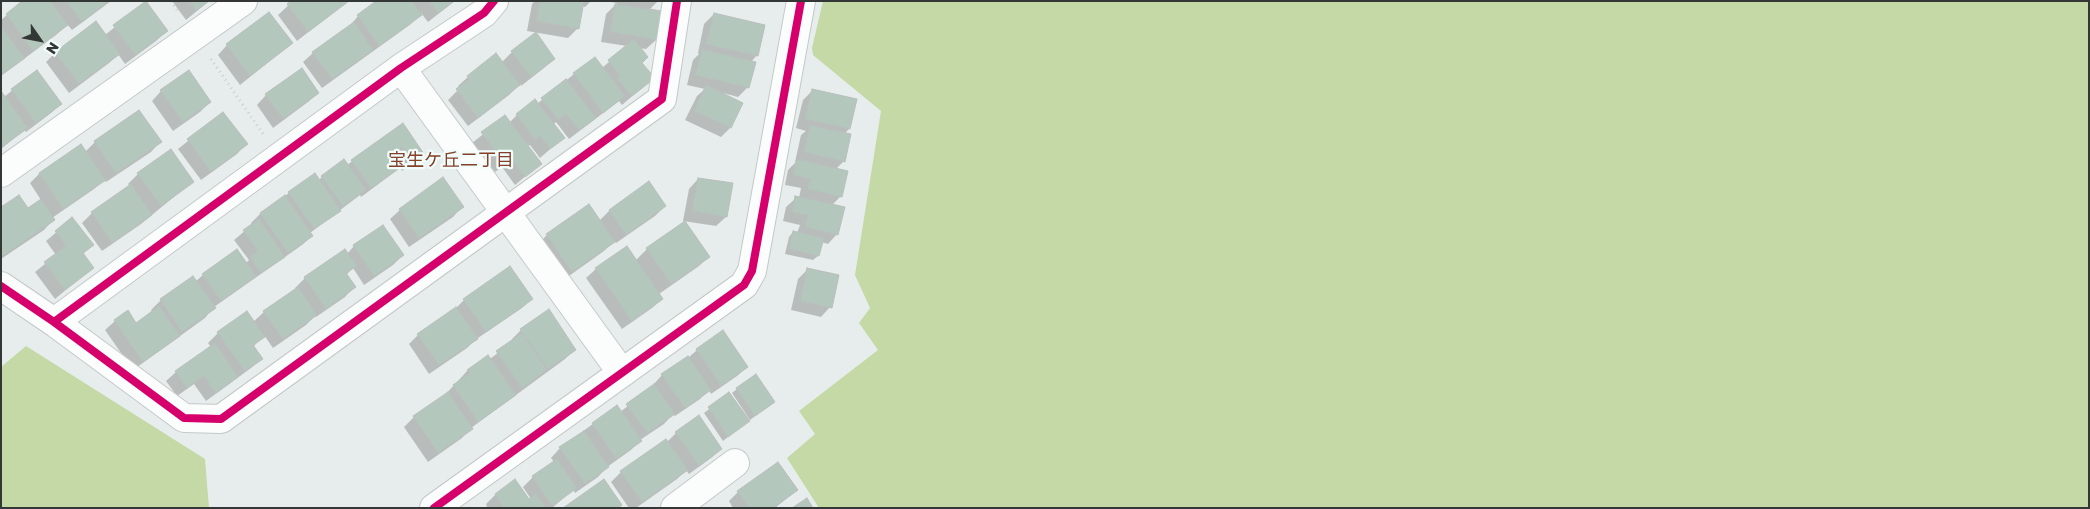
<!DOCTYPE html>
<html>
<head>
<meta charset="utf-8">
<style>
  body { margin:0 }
  #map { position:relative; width:2090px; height:509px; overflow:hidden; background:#e7edec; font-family:"Golos Text",sans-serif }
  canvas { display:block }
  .frame { position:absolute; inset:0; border:2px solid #333837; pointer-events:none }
  .north { position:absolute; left:15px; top:15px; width:50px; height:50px; -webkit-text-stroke:4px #f1fdfb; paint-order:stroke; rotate:123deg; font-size:14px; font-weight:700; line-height:20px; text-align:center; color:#333837 }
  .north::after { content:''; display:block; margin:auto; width:18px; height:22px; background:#333837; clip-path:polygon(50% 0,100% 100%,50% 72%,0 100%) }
</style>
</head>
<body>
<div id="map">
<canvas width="2090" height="509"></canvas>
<div class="frame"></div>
<div class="north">N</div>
</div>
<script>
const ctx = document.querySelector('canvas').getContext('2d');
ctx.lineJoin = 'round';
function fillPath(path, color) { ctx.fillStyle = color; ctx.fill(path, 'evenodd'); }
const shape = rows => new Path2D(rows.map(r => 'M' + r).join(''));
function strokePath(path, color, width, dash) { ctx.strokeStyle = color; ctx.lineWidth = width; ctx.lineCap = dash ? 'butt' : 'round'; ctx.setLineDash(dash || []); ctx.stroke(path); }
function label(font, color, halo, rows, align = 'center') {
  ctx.font = font + ' "Golos Text","Noto Sans JP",sans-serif'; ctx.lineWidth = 4.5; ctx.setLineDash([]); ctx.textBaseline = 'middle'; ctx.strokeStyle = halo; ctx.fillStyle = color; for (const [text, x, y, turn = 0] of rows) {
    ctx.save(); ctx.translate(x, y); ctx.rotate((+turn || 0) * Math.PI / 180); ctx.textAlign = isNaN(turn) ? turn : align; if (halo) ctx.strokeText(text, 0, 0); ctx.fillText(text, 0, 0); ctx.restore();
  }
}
fillPath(shape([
  [823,1,2089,1,2089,508,819,508,787,458,815,434,799,411,878,350,859,323,870,308,855,275,881,111,813,55,812,48],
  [26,346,205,459,209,508,1,508,1,367]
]), '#c4d9a6');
fillPath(shape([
  [24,1,111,1,72,30,67,24,56,35,1,76,1,20],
  [172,1,209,1,186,20],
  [293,1,348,1,297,41,278,15],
  [378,1,455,1,428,22,421,13,411,24,322,88,303,62,313,53,349,27,358,16],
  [535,1,591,1,585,7,582,6,578,28,568,38,527,31,532,4],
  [604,1,658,1,649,10,656,40,646,49,639,48,641,63,653,78,622,105,619,101,569,139,556,122,553,125,563,138,540,158,530,145,527,146,540,164,515,185,502,167,495,172,472,143,505,117,509,123,517,115,537,104,574,74,602,68,627,46,601,42,606,14,617,3],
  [145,3,166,31,156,41,125,64,118,54,109,63,69,93,46,62,55,53,96,23,105,35],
  [714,14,757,55,751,62,748,87,738,97,723,93,741,103,730,128,721,137,685,120,697,96,705,89,687,85,693,60,699,54,698,53,704,24],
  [292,43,240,85,218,55,227,45],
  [512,52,553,58,544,68,521,86,520,84,509,95,468,126,448,100,460,88,458,86,468,77,502,62],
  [36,71,60,104,51,113,26,132,24,130,1,149,1,94,4,97],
  [813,90,849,129,844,134,844,161,836,169,841,196,831,206,837,234,828,244,821,242,818,256,813,260,785,254,789,237,793,232,797,233,800,225,783,221,786,207,796,198,799,198,801,188,785,185,788,170,796,162,795,162,801,135,806,131,796,128,803,100],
  [161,91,210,102,200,112,173,131,152,101],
  [318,93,308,102,273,128,257,105,266,95],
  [139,111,160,142,151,152,106,182,104,179,94,189,52,218,53,220,44,230,1,259,1,209,28,210,41,200,30,183,39,174,81,146,85,152,95,142],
  [223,113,246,144,237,154,201,180,178,149],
  [402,125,422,154,413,163,402,171,400,168,361,197,360,195,310,233,312,236,302,245,214,307,205,318,133,370,105,330,115,321,136,324,153,313,151,310,161,300,193,278,196,281,203,275,246,263,249,260,234,240,252,225,251,223,261,213,289,193,318,181,322,177,347,165],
  [171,151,192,182,141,224,102,251,82,223,92,213,130,186,128,184,138,174],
  [698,179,731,184,726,217,716,226,683,221,689,189],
  [649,183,665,206,655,216,616,243,614,241,604,251,562,281,537,245,547,235,589,206,599,221,609,211],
  [462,207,453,217,409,247,390,219,400,210],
  [72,219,92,245,82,255,92,268,55,299,35,272,56,255,46,241],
  [684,222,708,257,699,266,659,294,662,299,652,308,622,329,586,278,596,269,636,260,647,249],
  [354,246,403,255,393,265,364,285,353,268,346,275,354,287,345,297,316,317,315,316,306,325,273,348,264,335,254,346,261,359,251,368,206,401,194,384,177,396,166,381,176,372,211,347,208,343,218,333,253,322,264,312,296,289,295,288,305,278,344,251,347,254],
  [808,269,830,307,821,317,791,310,798,279],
  [532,299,522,308,475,340,467,348,429,374,409,344,418,335,455,309,464,300],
  [521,330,575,349,565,359,471,428,462,438,428,462,404,427,414,417,444,396,468,370,490,359,513,341,512,339],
  [697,350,747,367,737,376,711,394,709,390,700,399,675,416,673,414,664,424,640,440,631,450,607,467,598,477,575,493,573,490,552,508,486,508,487,506,486,504,495,495,528,501,531,499,523,487,533,477,554,462,551,458,560,448,616,407,620,412,654,386,653,385,662,375,688,358],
  [737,389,774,402,750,420,732,393],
  [729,394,748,421,723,441,704,413],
  [676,433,721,449,711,458,689,474,686,470,677,479,636,508,629,508,611,482,621,472,667,442],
  [797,490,775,508,733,508,729,501,738,492]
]), '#0003');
const building = shape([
  [22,1,50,1,68,25,33,51,6,14,22,1],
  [66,1,109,1,82,22,66,1],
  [146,1,168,31,135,55,113,25,146,1],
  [189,1,209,1,196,11,189,1],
  [291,1,349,1,308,32,287,4,291,1],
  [376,1,412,1,422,15,379,46,357,15,376,1],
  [429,1,454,1,438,13,429,1],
  [540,1,584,1,579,29,536,21,540,1],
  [615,4,662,11,657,40,610,32,615,4],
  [269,12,293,43,250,76,226,44,269,12],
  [714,13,765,25,758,56,706,44,714,13],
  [96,21,120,54,79,84,55,52,96,21],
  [354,22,373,50,332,79,312,52,354,22],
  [1,26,25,58,1,75,1,26],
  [536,32,555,59,531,77,511,51,536,32],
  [634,39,648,57,642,63,655,78,632,96,617,78,620,76,608,60,634,39],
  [702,49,756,62,749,88,695,75,702,49],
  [496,53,520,85,478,118,456,89,469,79,467,76,496,53],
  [595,57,625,96,603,113,573,73,595,57],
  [302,68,319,93,283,119,265,94,302,68],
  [37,70,62,104,36,123,11,89,37,70],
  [189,70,211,102,183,122,160,90,189,70],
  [566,79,596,118,579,130,566,114,558,120,541,98,566,79],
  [706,85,743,103,731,128,694,111,706,85],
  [812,89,857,99,850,129,805,119,812,89],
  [1,91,28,128,3,146,1,143,1,91],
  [535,99,565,138,550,149,540,136,535,140,516,114,535,99],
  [139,110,162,142,116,173,94,141,139,110],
  [223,112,248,144,211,172,187,139,223,112],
  [505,115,542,164,525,177,512,159,505,164,481,132,505,115],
  [403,123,424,154,412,162,402,147,396,152,404,165,371,188,351,160,403,123],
  [810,125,851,134,845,162,804,152,810,125],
  [81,144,106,180,63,209,39,173,81,144],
  [171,149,194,182,161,206,137,173,171,149],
  [344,159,366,190,343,206,321,176,344,159],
  [797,159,848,171,842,197,807,189,810,179,793,175,797,159],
  [315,173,341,211,314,229,288,192,315,173],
  [443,177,464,207,419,238,399,209,443,177],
  [698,178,733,183,727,217,692,211,698,178],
  [649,181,666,206,626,235,609,210,649,181],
  [131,184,152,215,112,243,91,212,131,184],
  [19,195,28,208,41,199,55,220,1,257,1,207,19,195],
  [285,195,313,236,288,253,260,213,285,195],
  [795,196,845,207,838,235,805,227,808,215,792,212,795,196],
  [589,204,615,242,572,272,546,234,589,204],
  [72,217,94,245,83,253,94,268,65,290,44,262,66,246,55,231,72,217],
  [259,219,285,257,261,273,250,257,258,251,243,230,259,219],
  [685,221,710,257,671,284,646,248,685,221],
  [383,225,404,255,374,276,353,245,383,225],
  [793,231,824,238,819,256,789,249,793,231],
  [627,246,663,299,632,321,595,268,627,246],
  [237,249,256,276,221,301,202,274,237,249],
  [345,249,357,266,346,273,356,287,326,309,304,277,345,249],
  [510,266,533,299,486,332,463,299,510,266],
  [807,268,839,275,832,308,800,301,807,268],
  [193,276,216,308,182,332,160,299,193,276],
  [298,287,317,315,283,339,263,311,298,287],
  [159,306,180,336,143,362,114,320,128,310,136,323,159,306],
  [456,307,478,339,439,365,417,334,456,307],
  [549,309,576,350,548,369,520,329,549,309],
  [247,311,265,337,253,345,263,359,245,371,217,332,247,311],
  [723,330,748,367,721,386,696,349,723,330],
  [522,333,547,370,522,388,496,351,522,333],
  [215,343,238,377,216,393,204,376,187,388,175,371,215,343],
  [488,355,516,395,478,422,453,385,470,373,467,370,488,355],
  [688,356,711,390,685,408,661,374,688,356],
  [756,374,775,402,755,416,736,388,756,374],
  [654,384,675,414,647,433,626,404,654,384],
  [448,392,473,429,438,453,413,416,448,392],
  [729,392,750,421,728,437,708,407,729,392],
  [617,405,642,441,616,459,592,423,617,405],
  [699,415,722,449,699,466,675,432,699,415],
  [584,431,609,467,585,484,559,447,584,431],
  [666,439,688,470,642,502,620,471,666,439],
  [557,459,577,488,552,506,532,476,557,459],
  [778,462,798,490,773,508,749,508,737,491,778,462],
  [515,479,529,499,536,494,546,508,504,508,495,494,515,479],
  [604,479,622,505,618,508,563,508,604,479],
  [807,498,813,508,792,508,807,498]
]);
fillPath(building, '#b3c7bc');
strokePath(building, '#b9bebc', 1);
const minor = shape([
  [401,68,622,373],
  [1,173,243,1],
  [1,286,54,322,184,418,221,419,662,99,677,1],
  [54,322,401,68,484,13,494,1],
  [434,508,744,285,752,271,801,1],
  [675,508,735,463]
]);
strokePath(minor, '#c4c9c8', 30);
strokePath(shape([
  [171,1,179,13],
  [211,59,263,134]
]), '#cccdcd', 3, [1, 4]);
strokePath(minor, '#fbfcfc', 28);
strokePath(shape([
  [1,286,54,322,184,418,221,419,662,99,677,1],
  [54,322,401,68,484,13,494,1],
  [434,508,744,285,752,271,801,1]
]), '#d6006c', 8);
label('18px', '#84402a', '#f1fdfb', [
  ["宝生ケ丘二丁目",451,160]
]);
</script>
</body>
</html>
